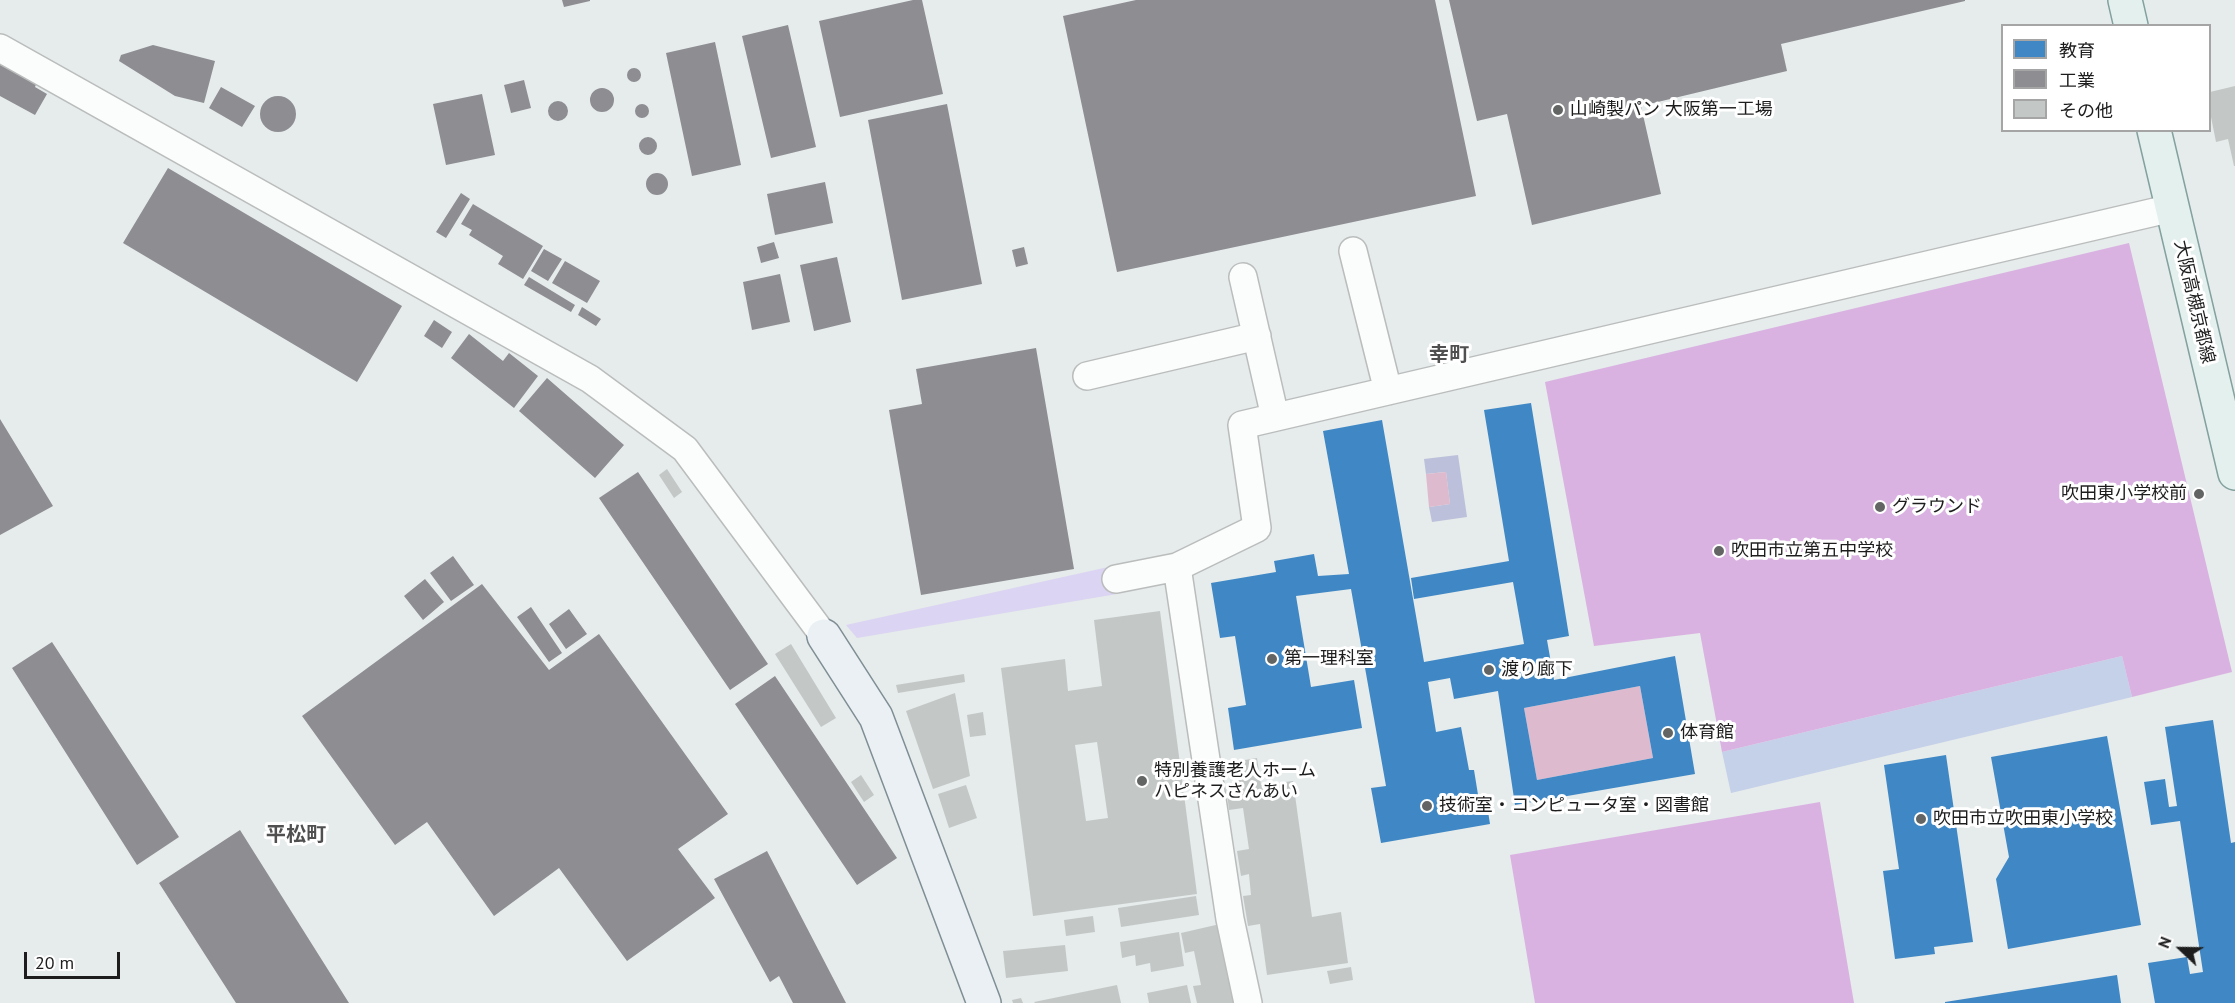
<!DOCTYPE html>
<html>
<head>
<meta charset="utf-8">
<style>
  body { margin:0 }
  #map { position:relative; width:2235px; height:1003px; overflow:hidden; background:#e6ebeb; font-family:"PT Sans","Noto Sans JP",sans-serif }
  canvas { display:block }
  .legend { position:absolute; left:2001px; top:24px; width:210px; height:108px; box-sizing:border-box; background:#fff; border:2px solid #a5a5a5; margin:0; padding:8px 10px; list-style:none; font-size:18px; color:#1d1d1d }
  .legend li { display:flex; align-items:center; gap:12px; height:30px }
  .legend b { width:30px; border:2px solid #a5a5a5 }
  .north { position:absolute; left:2151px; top:919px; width:60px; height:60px; -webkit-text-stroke:4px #fff; paint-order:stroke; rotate:292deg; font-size:16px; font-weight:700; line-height:24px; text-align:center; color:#1d1d1d }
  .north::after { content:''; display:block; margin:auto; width:21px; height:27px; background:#1d1d1d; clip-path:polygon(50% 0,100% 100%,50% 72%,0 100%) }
  .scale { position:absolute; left:24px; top:952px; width:96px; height:27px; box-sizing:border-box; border:3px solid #1d1d1d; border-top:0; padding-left:8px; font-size:18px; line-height:21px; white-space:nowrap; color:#1d1d1d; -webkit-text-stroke:4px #fff; paint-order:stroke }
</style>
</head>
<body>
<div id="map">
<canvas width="2235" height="1003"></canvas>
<ul class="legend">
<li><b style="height:16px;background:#3f88c5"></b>教育</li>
<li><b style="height:16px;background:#8d8d92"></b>工業</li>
<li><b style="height:16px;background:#c3c8c7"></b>その他</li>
</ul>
<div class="north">N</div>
<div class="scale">20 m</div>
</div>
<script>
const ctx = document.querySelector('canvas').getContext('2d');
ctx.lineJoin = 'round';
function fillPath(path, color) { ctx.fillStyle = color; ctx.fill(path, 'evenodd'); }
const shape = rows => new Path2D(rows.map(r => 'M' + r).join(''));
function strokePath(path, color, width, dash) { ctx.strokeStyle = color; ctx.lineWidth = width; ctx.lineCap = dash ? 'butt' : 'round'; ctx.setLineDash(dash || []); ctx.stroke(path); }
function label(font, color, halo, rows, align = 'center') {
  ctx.font = font + ' "PT Sans","Noto Sans JP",sans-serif'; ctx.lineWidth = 6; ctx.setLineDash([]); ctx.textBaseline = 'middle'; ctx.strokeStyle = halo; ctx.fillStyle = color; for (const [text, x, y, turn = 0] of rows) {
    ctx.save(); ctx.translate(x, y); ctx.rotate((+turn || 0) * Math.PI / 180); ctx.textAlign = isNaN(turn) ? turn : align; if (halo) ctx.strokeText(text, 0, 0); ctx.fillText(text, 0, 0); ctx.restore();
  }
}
fillPath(shape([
  [2122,656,2132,697,1731,793,1722,752]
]), '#c5d0e9');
fillPath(shape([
  [1458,455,1467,517,1432,522,1429,507,1450,504,1446,472,1426,474,1424,459]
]), '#bcc0da');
fillPath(shape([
  [1113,566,1117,594,857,638,846,625]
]), '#dbd4f2');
fillPath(shape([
  [2129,243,2232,672,2132,697,2122,656,1722,752,1700,633,1594,646,1545,382],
  [1820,802,1854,1003,1535,1003,1510,855]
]), '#d9b2e2');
fillPath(shape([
  [1446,472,1450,504,1429,507,1426,474],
  [1640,686,1653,758,1537,780,1524,708]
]), '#debace');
fillPath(shape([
  [1531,403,1569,636,1547,640,1554,680,1675,656,1695,774,1515,805,1498,691,1454,699,1450,678,1428,682,1436,732,1461,727,1469,770,1474,770,1480,807,1487,805,1490,824,1381,843,1371,788,1386,786,1351,589,1296,596,1311,687,1354,680,1362,728,1234,750,1228,708,1246,705,1235,636,1220,638,1211,583,1276,572,1274,561,1314,554,1318,576,1349,574,1323,431,1382,420,1424,662,1524,644,1513,582,1414,599,1411,578,1509,561,1484,410],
  [1640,686,1653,758,1537,780,1524,708],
  [2213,720,2231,843,2235,842,2235,1003,2155,1003,2148,963,2187,957,2190,974,2203,972,2180,821,2151,825,2144,782,2165,779,2169,807,2177,806,2165,727],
  [2107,736,2141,925,2008,949,1996,879,2009,857,1991,757],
  [1946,755,1973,942,1934,947,1935,954,1895,959,1883,871,1899,869,1884,765],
  [2117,975,2121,1003,1945,1003,1945,1002]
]), '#3f88c5');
fillPath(shape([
  [562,0,590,0,590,1,564,7],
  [913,0,922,0,943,94,840,117,819,21],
  [1136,0,1435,0,1476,196,1117,272,1063,16],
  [1449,0,1965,0,1965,1,1781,44,1787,71,1641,106,1661,194,1532,225,1507,114,1477,121],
  [788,25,816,147,771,158,742,36],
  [715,42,741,165,692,176,666,53],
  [153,45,215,61,204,103,175,96,119,61,121,55],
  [0,63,37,82,35,87,47,94,35,115,0,96],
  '627 75a7 7 0 1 1 14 0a7 7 0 1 1-14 0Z',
  [524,80,531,108,511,113,504,85],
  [221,87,255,106,242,127,209,108],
  '590 100a12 12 0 1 1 24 0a12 12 0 1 1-24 0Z',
  [482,94,495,155,446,165,433,104],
  '260 114a18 18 0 1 1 36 0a18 18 0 1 1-36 0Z',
  '548 111a10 10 0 1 1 20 0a10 10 0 1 1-20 0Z',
  [947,104,982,284,902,300,868,120],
  '635 111a7 7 0 1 1 14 0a7 7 0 1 1-14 0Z',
  '639 146a9 9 0 1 1 18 0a9 9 0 1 1-18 0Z',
  [168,168,402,306,357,382,123,243],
  '646 184a11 11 0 1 1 22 0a11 11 0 1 1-22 0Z',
  [825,182,833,223,775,235,767,194],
  [461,193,470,199,446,238,436,232],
  [473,204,543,246,523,279,498,264,503,256,469,235,472,230,461,224],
  [774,242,779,258,761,263,757,247],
  [1024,247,1028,264,1016,267,1012,250],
  [544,249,562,259,548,281,531,271],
  [837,257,851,322,814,331,800,265],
  [565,261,600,281,587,303,552,283],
  [780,274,790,322,752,330,743,282],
  [529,277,575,305,571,312,524,285],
  [582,307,601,319,596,326,578,315],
  [434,320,452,332,442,348,424,336],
  [469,334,503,361,509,353,538,376,514,408,451,358],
  [1036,348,1074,569,921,595,889,410,922,404,916,369],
  [547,378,624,445,595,478,519,411],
  [0,419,53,506,0,535],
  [638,472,768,664,730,690,599,498],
  [453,556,474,585,451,601,430,573],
  [425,579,444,602,423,620,404,596],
  [482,584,549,670,599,634,728,814,678,849,715,898,627,961,559,868,494,916,427,822,395,845,302,716],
  [531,607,562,653,549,662,517,617],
  [569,609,587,634,566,649,549,624],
  [52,642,179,837,137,865,12,668],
  [775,676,897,858,857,885,735,704],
  [240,830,349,1003,236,1003,159,883],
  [767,851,846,1003,793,1003,779,976,770,982,714,879]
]), '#8d8d92');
fillPath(shape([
  [2235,86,2235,166,2234,166,2228,139,2216,142,2210,112,2210,92],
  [667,469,682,492,674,498,659,475],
  [1160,611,1197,894,1033,916,1001,668,1065,659,1068,691,1102,686,1094,620],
  [1097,742,1108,818,1086,821,1075,745],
  [791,644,836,718,821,727,775,654],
  [964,674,965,682,898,693,896,685],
  [955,693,970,776,933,789,906,711],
  [983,712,986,735,970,737,967,715],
  [1257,758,1261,785,1293,781,1312,917,1341,912,1348,963,1267,975,1260,924,1248,926,1243,896,1251,895,1249,874,1241,876,1237,851,1249,849,1243,808,1229,810,1226,785,1237,783,1233,762],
  [861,775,874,795,864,802,851,782],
  [966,785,977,818,949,828,938,794],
  [1196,896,1199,915,1121,927,1118,908],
  [1093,916,1095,932,1066,936,1064,920],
  [1220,924,1237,1003,1197,1003,1193,986,1201,985,1194,951,1185,953,1181,933],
  [1179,932,1184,966,1151,972,1150,963,1136,966,1135,955,1122,958,1120,942],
  [1065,945,1068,971,1006,978,1003,951],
  [1351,967,1353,980,1330,984,1327,971],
  [1117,985,1121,1003,1035,1003,1034,1002],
  [1187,985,1191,1003,1149,1003,1147,993],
  [1021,998,1023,1003,1013,1003,1012,1000]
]), '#c3c8c7');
const street = shape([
  [0,48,590,379,685,449,824,636],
  [1353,251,1388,391],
  [1243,277,1275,417],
  [1087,376,1257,336],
  [1116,579,1177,567],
  [1248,1003,1230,919,1177,567,1257,528,1242,425,2172,208]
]);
const secondary = shape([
  [824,636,876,717,984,1003]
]);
const primary = shape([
  [2125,0,2131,26],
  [2154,130,2235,473]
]);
strokePath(street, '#bbbdbd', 30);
strokePath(secondary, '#7f8e95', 36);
strokePath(primary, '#83a19e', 36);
strokePath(street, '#fbfcfc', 27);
strokePath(secondary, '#eaf0f3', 33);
strokePath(primary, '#e4f0ee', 33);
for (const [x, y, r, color] of [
  [1558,110,6,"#636565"],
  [2199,494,6,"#636565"],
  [1880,507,6,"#636565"],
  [1719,551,6,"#636565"],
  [1272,659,6,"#636565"],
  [1489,670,6,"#636565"],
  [1668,733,6,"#636565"],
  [1142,781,6,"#636565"],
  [1427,806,6,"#636565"],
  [1921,819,6,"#636565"]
]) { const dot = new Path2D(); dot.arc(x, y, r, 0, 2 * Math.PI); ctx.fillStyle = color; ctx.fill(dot); strokePath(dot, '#fff', 2); }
label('18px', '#1d1d1d', '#fff', [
  ["山崎製パン 大阪第一工場",1570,110],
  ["吹田東小学校前",2187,494,"right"],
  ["グラウンド",1892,507],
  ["吹田市立第五中学校",1731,551],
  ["第一理科室",1284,659],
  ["渡り廊下",1501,670],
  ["体育館",1680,733],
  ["特別養護老人ホーム",1154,771],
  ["ハピネスさんあい",1154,792],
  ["技術室・コンピュータ室・図書館",1439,806],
  ["吹田市立吹田東小学校",1933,819]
], 'left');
label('18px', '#1d1d1d', '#fff', [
  ["大阪高槻京都線",2194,302,77]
]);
label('bold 20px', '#505050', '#fff', [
  ["幸町",1449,355],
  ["平松町",296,835]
]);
</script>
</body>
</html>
